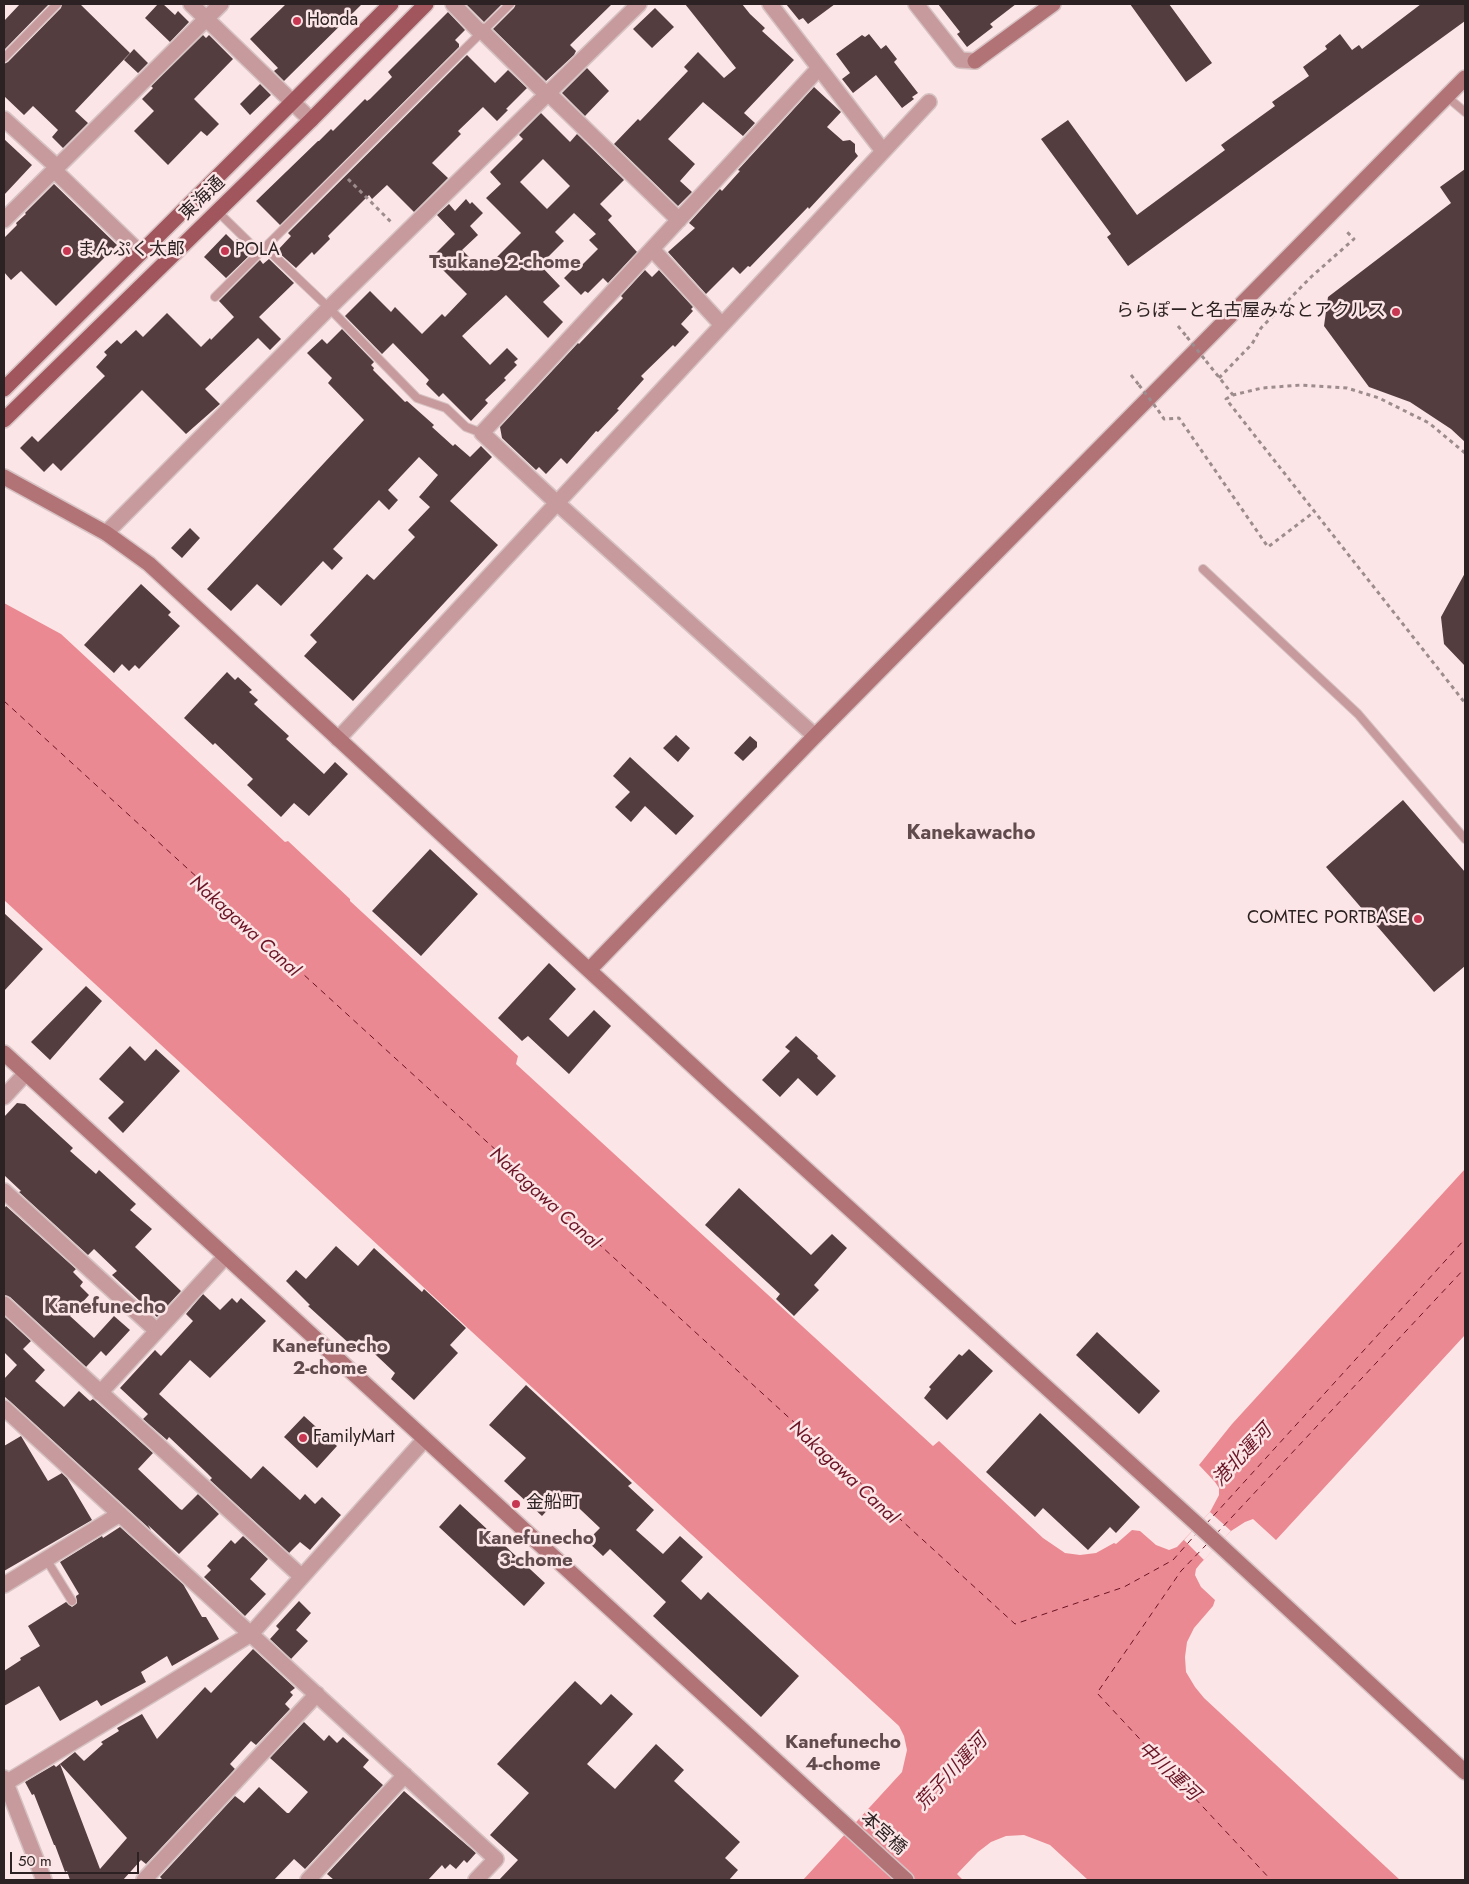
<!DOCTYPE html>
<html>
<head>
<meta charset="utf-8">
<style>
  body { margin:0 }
  #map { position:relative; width:1469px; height:1884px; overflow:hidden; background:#fce5e6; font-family:Jost,sans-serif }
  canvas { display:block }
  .frame { position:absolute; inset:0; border:5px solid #2d2223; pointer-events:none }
  .scale { position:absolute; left:10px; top:1852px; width:129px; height:22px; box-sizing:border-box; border:2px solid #2d2223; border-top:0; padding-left:6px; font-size:15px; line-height:18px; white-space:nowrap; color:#2d2223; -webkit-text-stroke:4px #fce5e6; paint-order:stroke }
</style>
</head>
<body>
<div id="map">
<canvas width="1469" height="1884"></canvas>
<div class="frame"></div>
<div class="scale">50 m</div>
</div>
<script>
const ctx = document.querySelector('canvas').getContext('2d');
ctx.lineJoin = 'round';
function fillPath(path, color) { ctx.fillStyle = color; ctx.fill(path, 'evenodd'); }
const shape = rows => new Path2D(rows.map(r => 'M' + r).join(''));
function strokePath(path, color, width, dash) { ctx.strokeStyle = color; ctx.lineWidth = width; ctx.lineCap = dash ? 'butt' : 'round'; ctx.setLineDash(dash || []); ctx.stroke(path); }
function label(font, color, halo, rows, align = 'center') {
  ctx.font = font + ' Jost,"Noto Sans JP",sans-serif'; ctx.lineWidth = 5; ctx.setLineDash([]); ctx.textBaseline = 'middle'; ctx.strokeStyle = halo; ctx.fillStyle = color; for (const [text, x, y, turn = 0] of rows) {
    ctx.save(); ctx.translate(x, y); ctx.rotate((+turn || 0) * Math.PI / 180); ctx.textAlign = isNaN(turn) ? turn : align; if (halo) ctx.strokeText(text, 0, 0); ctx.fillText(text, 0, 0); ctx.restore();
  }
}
fillPath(shape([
  [4,603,61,634,285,842,288,841,350,899,350,901,518,1056,516,1064,933,1446,939,1441,1043,1538,1065,1553,1080,1555,1096,1553,1114,1543,1116,1544,1132,1530,1140,1531,1156,1545,1169,1550,1177,1547,1210,1512,1219,1495,1219,1488,1215,1482,1199,1465,1232,1424,1465,1169,1465,1335,1276,1540,1253,1519,1245,1522,1231,1531,1200,1564,1196,1569,1195,1575,1201,1587,1215,1600,1213,1606,1194,1628,1187,1642,1185,1657,1186,1672,1195,1687,1204,1698,1400,1880,1088,1880,1050,1845,1024,1835,1006,1836,991,1842,978,1852,957,1874,963,1880,803,1880,902,1772,907,1750,904,1736,899,1726,4,900]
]), '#ea8992');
fillPath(shape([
  [1210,1512,1231,1531,1204,1560,1184,1540]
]), '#fce5e6');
strokePath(shape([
  [4,701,1015,1624,1124,1587,1173,1560,1196,1534],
  [1206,1524,1465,1239],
  [1216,1534,1465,1268],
  [1207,1544,1181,1571,1097,1693,1271,1880]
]), '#6a1425', 1, [6, 5]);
fillPath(shape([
  [20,4,49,4,4,50,4,21],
  [62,4,80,4,130,53,75,111,88,123,63,148,52,137,58,130,33,106,24,115,4,96,4,64,8,62,61,8],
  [158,4,163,4,175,15,178,11,189,22,170,42,145,18],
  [286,4,362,4,284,81,274,71,278,68,250,39],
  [466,4,502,4,484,22],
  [516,4,612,4,570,45,576,51,574,55,546,81,493,29,514,8],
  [685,4,742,4,750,14,765,28,762,31,794,60,744,113,755,123,743,136,703,102,668,139,695,164,680,181,692,192,678,206,614,144,638,119,640,121,688,71,684,67,698,52,724,78,736,68],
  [786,4,835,4,808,24,803,18,799,20],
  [938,4,1016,4,990,24,993,27,967,47,957,34,960,32],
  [1130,4,1169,4,1212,63,1186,82],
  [1421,4,1465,4,1465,21,1128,266,1107,237,1111,234,1041,139,1068,120,1137,215,1225,150,1221,145,1275,106,1272,102,1309,76,1303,67,1327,49,1325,46,1340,34,1352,50,1359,45,1362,49],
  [655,8,674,27,652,48,633,29],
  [448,12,465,30,455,40,459,44,459,47,280,225,256,201,318,141,319,141,331,129,333,131,365,99,367,101,370,99,392,77,388,72],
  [869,34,881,49,886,45,897,59,894,62,918,93,912,97,914,99,902,108,876,75,853,93,842,79,850,73,836,54,862,35,865,37],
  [203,35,206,38,209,35,233,59,194,99,219,124,207,136,201,131,168,165,134,131,154,111,142,99,153,88,151,86],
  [134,49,148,63,138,73,124,60],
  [467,55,495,83,508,70,527,88,506,109,508,110,497,121,483,107,458,131,461,134,432,163,448,178,414,212,387,185,372,199,369,195,328,236,330,239,314,255,312,252,296,268,277,251,291,236,288,233],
  [587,68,609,91,585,116,562,93],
  [260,84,271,95,250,115,240,104],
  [814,87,841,112,827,127,843,141,850,140,855,144,855,152,858,156,809,209,808,207,750,267,748,266,740,274,733,267,706,294,668,252,695,228,689,223,720,189,722,191,740,171,738,170],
  [541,113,570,142,577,134,624,180,600,204,612,216,608,220,637,252,608,283,603,278,588,293,585,291,581,295,564,278,574,268,576,271,598,249,589,240,596,234,574,213,555,232,564,241,540,265,560,286,543,302,563,322,548,338,506,295,462,336,490,365,507,348,518,359,514,362,517,365,504,378,506,380,485,400,488,403,471,421,443,393,439,397,426,384,429,380,393,343,382,354,345,316,370,291,391,312,395,307,422,334,442,314,445,317,467,294,431,258,455,234,437,215,449,204,455,211,466,199,470,204,472,202,483,213,470,226,478,235,462,250,483,271,521,233,486,198,501,184,490,172,523,139,519,135],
  [543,159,570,186,547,209,520,182],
  [4,139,32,165,4,195],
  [1465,169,1465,442,1451,429,1410,402,1369,387,1324,326,1328,297,1451,203,1440,187],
  [54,184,117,245,56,306,21,271,11,280,4,272,4,238,17,225,16,223,26,214,25,213],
  [226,234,234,242,237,239,252,253,226,278,204,257],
  [269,259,294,283,259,317,281,339,270,350,258,338,205,389,220,404,186,434,142,390,61,471,53,463,44,472,20,448,32,436,38,442,105,376,96,367,107,355,104,352,117,340,121,344,136,330,143,337,167,313,201,347,210,338,211,340,234,317,219,301,260,260,263,264],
  [645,270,652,277,659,270,693,307,691,309,693,311,681,324,689,332,675,347,673,345,641,376,644,379,617,409,619,410,598,432,596,431,567,464,561,458,546,474,539,467,536,470,502,438,500,427,578,343,579,344,623,298,621,296],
  [342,329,374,362,371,365,374,368,373,370,405,402,407,401,434,425,432,427,453,446,455,444,470,457,481,446,492,457,450,501,498,545,353,701,304,656,317,642,310,635,354,588,367,574,374,580,415,537,408,530,430,507,419,497,438,475,419,457,388,490,398,500,389,510,379,500,333,549,343,558,332,570,323,561,281,606,257,584,231,611,207,589,364,420,328,383,332,378,307,353,322,339,327,344],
  [190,528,200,538,182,558,171,548],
  [1465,573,1465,666,1444,644,1441,617],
  [141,584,171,612,168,615,180,626,139,669,135,665,129,671,122,664,114,673,84,645],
  [227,672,235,680,238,677,252,690,249,692,258,700,254,704,289,736,286,739,324,774,335,762,348,774,309,816,294,803,281,817,247,785,253,779,215,743,213,745,184,718],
  [676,735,690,748,678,762,663,748],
  [750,736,757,742,757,747,743,761,734,753],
  [630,757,694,816,676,835,645,806,631,822,615,807,630,792,613,776],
  [1403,800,1465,872,1465,966,1434,992,1326,867],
  [430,849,478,894,421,956,372,911],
  [4,913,43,949,4,991],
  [549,963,576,989,549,1019,568,1037,594,1010,611,1026,569,1074,528,1036,522,1041,498,1018],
  [86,986,102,1001,50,1060,31,1042],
  [796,1036,818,1056,817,1058,836,1076,817,1096,798,1078,780,1097,762,1080,790,1051,785,1047],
  [130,1046,145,1061,156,1049,180,1071,123,1133,108,1118,124,1102,99,1079],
  [17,1103,25,1104,73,1148,70,1151,96,1174,99,1170,136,1204,130,1210,152,1229,135,1247,181,1291,157,1317,112,1275,117,1271,94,1249,88,1255,19,1192,21,1191,4,1175,4,1117],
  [739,1188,811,1255,832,1234,847,1248,814,1285,819,1290,794,1316,776,1299,780,1294,705,1225],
  [6,1206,76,1269,73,1272,83,1282,80,1286,89,1295,70,1316,94,1338,114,1316,130,1330,106,1356,101,1351,86,1367,10,1297,4,1295,4,1209],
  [336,1246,358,1266,374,1248,422,1292,424,1289,466,1328,450,1345,458,1353,414,1400,391,1379,395,1373,359,1339,352,1346,308,1306,310,1305,286,1281,296,1270,306,1279],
  [203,1294,220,1310,232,1298,237,1303,241,1298,266,1321,210,1378,190,1360,159,1394,251,1479,263,1466,300,1500,305,1494,315,1504,322,1497,341,1515,310,1550,300,1542,289,1553,210,1480,212,1478,207,1473,169,1437,167,1440,143,1419,148,1414,120,1388,155,1350,161,1356,193,1321,186,1314],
  [4,1316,31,1341,23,1349,45,1370,35,1381,64,1407,79,1391,90,1401,93,1399,153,1453,138,1469,180,1509,182,1510,198,1494,219,1514,179,1554,148,1525,151,1530,4,1396,4,1379,17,1365,4,1352],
  [1097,1332,1160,1391,1139,1414,1076,1355],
  [969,1349,993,1371,947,1420,924,1398,931,1389,929,1387,959,1354,962,1356],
  [526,1385,632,1483,628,1486,654,1510,636,1530,663,1554,680,1536,703,1557,681,1581,701,1600,708,1592,799,1676,761,1717,653,1616,666,1602,610,1549,603,1556,587,1541,600,1528,563,1493,542,1516,504,1481,526,1458,489,1425],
  [1040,1413,1140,1507,1116,1533,1110,1527,1088,1550,1043,1508,1035,1517,986,1472],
  [304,1416,337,1446,317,1468,284,1437],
  [21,1436,48,1481,62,1473,67,1478,92,1520,4,1571,4,1446],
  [460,1504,545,1583,524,1606,439,1527],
  [120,1527,183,1584,202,1617,206,1617,219,1639,172,1666,167,1656,141,1672,146,1682,101,1706,97,1700,60,1721,39,1686,4,1706,4,1671,21,1660,20,1658,40,1646,28,1626,66,1602,72,1607,77,1603,76,1596,79,1594,60,1562,102,1536,103,1538],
  [243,1536,268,1559,250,1579,266,1594,245,1616,204,1577,211,1570,207,1566,231,1540,235,1544],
  [299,1601,311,1613,296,1630,308,1641,291,1659,270,1639,279,1629,276,1626],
  [253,1649,295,1688,290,1692,293,1695,285,1704,290,1709,256,1745,251,1741,230,1764,235,1769,146,1864,141,1860,123,1880,70,1880,67,1871,65,1872,55,1845,54,1845,34,1794,32,1795,25,1782,54,1765,56,1767,75,1752,84,1761,103,1744,101,1742,119,1731,117,1728,142,1714,157,1739,205,1687,211,1693],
  [60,1764,127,1838,100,1869],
  [575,1681,601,1705,611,1694,633,1714,587,1764,615,1789,656,1744,684,1770,674,1781,740,1842,725,1858,738,1870,729,1880,499,1880,518,1860,490,1835,529,1793,497,1764],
  [304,1722,324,1741,329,1735,337,1743,343,1737,369,1760,363,1767,383,1785,305,1869,294,1859,274,1880,163,1880,160,1877,235,1796,244,1803,259,1787,287,1813,289,1813,308,1792,270,1758],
  [404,1791,476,1853,467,1863,464,1860,456,1869,450,1864,445,1869,442,1865,428,1880,334,1880,327,1874]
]), '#543d3f');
const lane = shape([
  [4,58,57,4],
  [1446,96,1465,112],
  [217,211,259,252],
  [265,247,329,308,417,398,446,408,466,427,482,433],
  [215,297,510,4],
  [1203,569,1358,714,1465,839],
  [46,1559,72,1601]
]);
const street = shape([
  [191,4,311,120],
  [453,4,480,32],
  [770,4,883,151],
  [916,4,960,60,975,61],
  [482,31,547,95],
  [548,93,679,220],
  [4,119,57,167],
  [54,170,140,253],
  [4,220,221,4],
  [652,249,722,325],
  [106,533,329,308,639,4],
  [815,736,557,503,482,433,819,68],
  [338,739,929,102],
  [4,1097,26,1073],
  [4,1191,157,1331],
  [4,1304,302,1577],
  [100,1393,225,1257],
  [4,1408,496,1859,476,1880],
  [4,1585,120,1514],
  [4,1778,44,1880],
  [4,1784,251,1634,424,1440],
  [144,1880,317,1694],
  [308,1880,405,1775]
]);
const secondary = shape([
  [975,61,1053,4],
  [4,477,106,533,149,564,722,1093,1198,1525,1465,1772],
  [589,970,815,736,1465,78],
  [4,1053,906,1880]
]);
const primary = shape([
  [4,389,391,4],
  [4,420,311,120,426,4]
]);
strokePath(lane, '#d7c2c3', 10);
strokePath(street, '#d7c2c3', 18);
strokePath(secondary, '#d7c2c3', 18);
strokePath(primary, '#d7c2c3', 18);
strokePath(shape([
  [348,179,393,224],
  [1178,326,1187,337],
  [1206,361,1233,395],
  [1131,375,1139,385],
  [1219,378,1252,344,1261,328,1311,277,1354,239,1345,230],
  [1158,410,1164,419,1179,418,1268,547,1314,512],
  [1465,453,1429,423,1379,398,1347,388,1301,385,1262,388,1233,395,1226,399,1465,703]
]), '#9d8c8d', 3, [4, 4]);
strokePath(lane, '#c79b9d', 8);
strokePath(street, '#c79b9d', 15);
strokePath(secondary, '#b27377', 15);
strokePath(primary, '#a1555c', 15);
strokePath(shape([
  [1187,337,1206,361],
  [1139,385,1158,410]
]), '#9d8c8d', 3, [4, 4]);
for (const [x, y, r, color] of [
  [297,21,5,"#c73751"],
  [67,251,5,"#c73751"],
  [225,251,5,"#c73751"],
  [1396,312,5,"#c73751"],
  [1418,919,5,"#c73751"],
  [303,1438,5,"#c73751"],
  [516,1504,5,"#c73751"]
]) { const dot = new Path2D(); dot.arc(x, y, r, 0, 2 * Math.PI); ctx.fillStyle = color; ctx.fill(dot); strokePath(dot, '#fce5e6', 2); }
label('18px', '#2d2223', '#fce5e6', [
  ["Honda",307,21],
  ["まんぷく太郎",77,251],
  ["POLA",235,251],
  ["ららぽーと名古屋みなとアクルス",1386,312,"right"],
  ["COMTEC PORTBASE",1408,919,"right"],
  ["FamilyMart",313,1438],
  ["金船町",526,1504]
], 'left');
label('18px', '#2d2223', '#fce5e6', [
  ["東海通",203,199,-44],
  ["本宮橋",883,1834,42]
]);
label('bold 19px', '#624b4c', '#fce5e6', [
  ["Tsukane 2-chome",505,263],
  ["Kanefunecho",330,1347],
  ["2-chome",330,1369],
  ["Kanefunecho",536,1539],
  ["3-chome",536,1561],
  ["Kanefunecho",843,1743],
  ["4-chome",843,1765]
]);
label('italic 19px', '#6a1425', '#fce5e6', [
  ["Nakagawa Canal",244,927,42],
  ["Nakagawa Canal",544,1199,42],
  ["港北運河",1243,1456,-47],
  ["Nakagawa Canal",843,1473,43],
  ["中川運河",1168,1772,43],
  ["荒子川運河",952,1773,-47]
]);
label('bold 20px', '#624b4c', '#fce5e6', [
  ["Kanekawacho",971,834],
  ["Kanefunecho",105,1308]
]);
</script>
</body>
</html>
